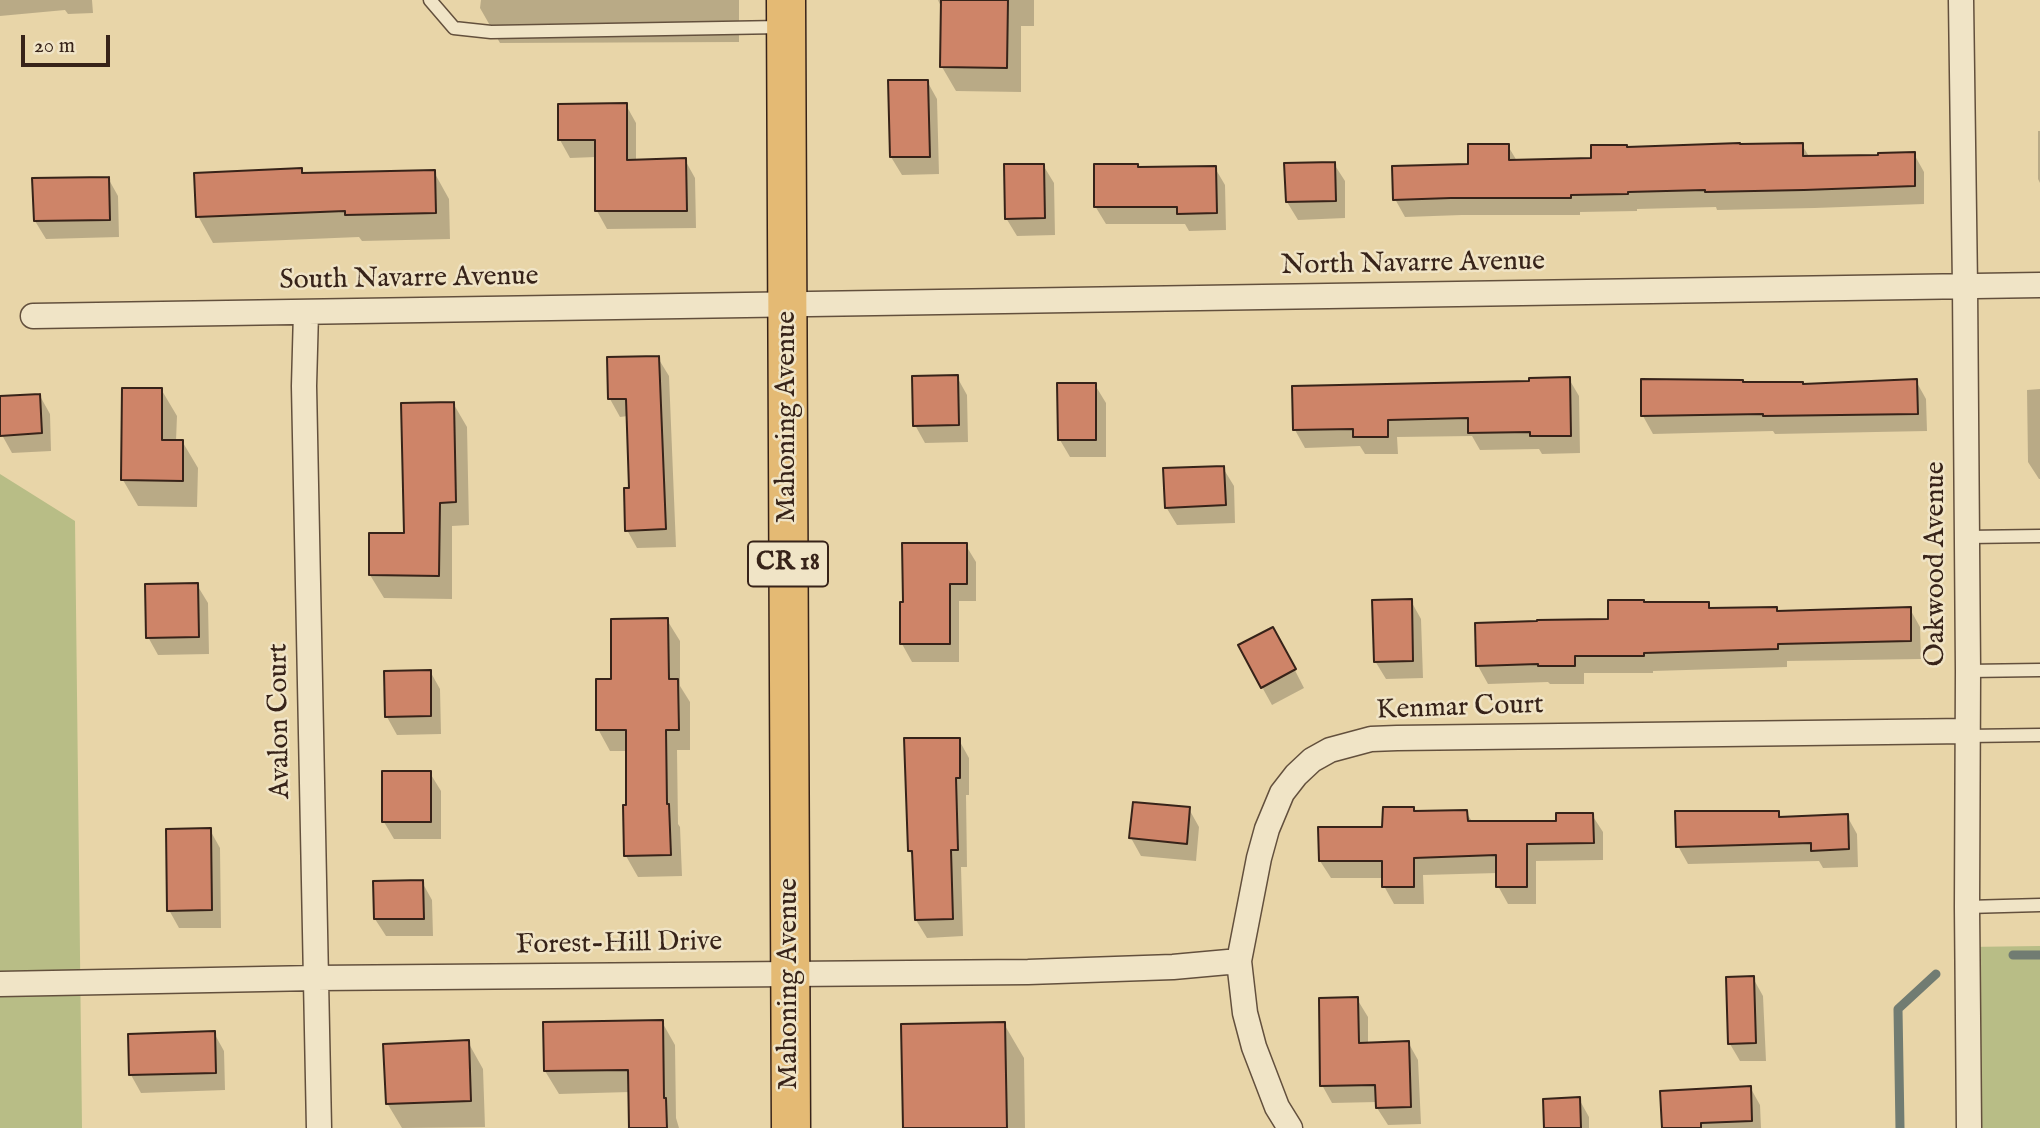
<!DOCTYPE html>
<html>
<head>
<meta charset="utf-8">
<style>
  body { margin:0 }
  #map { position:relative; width:2040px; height:1128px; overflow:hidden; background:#e8d5a8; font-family:"IM FELL English",serif }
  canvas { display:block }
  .scale { position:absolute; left:21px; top:35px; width:89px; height:32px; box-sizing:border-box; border:4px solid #372319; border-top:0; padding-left:9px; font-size:21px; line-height:24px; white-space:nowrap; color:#372319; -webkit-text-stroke:5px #f0e4c6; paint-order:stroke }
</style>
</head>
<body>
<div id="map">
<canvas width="2040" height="1128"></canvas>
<div class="scale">20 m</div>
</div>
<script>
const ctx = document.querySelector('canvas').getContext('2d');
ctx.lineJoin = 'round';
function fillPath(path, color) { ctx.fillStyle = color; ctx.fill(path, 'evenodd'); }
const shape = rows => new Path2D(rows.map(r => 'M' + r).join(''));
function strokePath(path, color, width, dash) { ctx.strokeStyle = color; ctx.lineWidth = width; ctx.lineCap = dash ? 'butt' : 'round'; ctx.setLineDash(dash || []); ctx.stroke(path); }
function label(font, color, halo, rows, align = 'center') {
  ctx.font = font + ' "IM FELL English",serif'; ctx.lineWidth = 5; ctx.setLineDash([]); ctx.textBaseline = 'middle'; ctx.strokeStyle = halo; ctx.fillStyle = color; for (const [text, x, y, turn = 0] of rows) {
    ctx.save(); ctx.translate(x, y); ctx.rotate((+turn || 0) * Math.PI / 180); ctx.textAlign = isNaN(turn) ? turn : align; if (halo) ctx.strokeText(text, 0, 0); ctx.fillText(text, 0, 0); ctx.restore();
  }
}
fillPath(shape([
  [0,474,75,521,82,1128,0,1128],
  [2040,946,2040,1128,1969,1128,1967,947]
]), '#b8bd86');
fillPath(shape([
  [0,0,92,0,93,13,68,14,65,10,0,16],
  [481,0,739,0,739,42,500,43,480,8],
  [938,0,1034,0,1034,26,1021,26,1021,92,956,91,942,67,942,9],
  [927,81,937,99,939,174,902,175,891,157],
  [626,105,636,123,636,161,685,160,695,178,696,228,607,229,597,211,596,157,570,158,560,140],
  [2038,131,2040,131,2040,183,2038,179],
  [1802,145,1810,158,1914,154,1924,172,1924,204,1815,208,1717,210,1716,207,1637,209,1637,211,1580,212,1580,215,1462,215,1405,217,1395,199,1470,166,1508,146,1517,161,1593,160,1627,148],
  [1334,164,1345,181,1345,218,1298,220,1287,202,1286,165],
  [1043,165,1054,183,1055,235,1017,236,1006,218],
  [1215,168,1225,185,1226,230,1189,231,1185,224,1106,224,1095,206,1139,169],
  [301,170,304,175,434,172,449,199,450,239,362,241,359,237,213,243,198,216],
  [108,178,118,196,119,237,46,239,35,221],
  [658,358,669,376,676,547,637,548,627,530,630,490,628,416,620,417,610,399],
  [957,377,967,395,968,442,925,443,915,425],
  [1569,379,1579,396,1580,453,1542,454,1539,449,1480,450,1472,436,1397,437,1398,454,1365,454,1360,446,1305,448,1295,430,1531,383],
  [1642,381,1803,385,1916,381,1926,399,1927,431,1775,434,1773,431,1653,434,1643,416],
  [1095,385,1106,403,1106,457,1070,457,1060,440],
  [161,389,177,416,176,441,182,441,198,468,197,507,138,506,123,480],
  [2040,389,2040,479,2039,479,2028,462,2027,390],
  [40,396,50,414,51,451,12,453,2,435],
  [453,403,467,427,469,525,452,526,452,599,384,598,370,575,406,535],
  [1223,468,1234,486,1235,523,1177,525,1166,507],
  [965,544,976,562,976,601,959,601,959,662,912,662,902,644],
  [197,585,208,603,209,654,158,655,148,637],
  [1411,601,1421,619,1423,678,1386,679,1375,661],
  [1708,603,1712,610,1776,609,1778,613,1910,609,1920,627,1921,659,1787,661,1787,667,1653,671,1653,673,1584,673,1584,684,1550,684,1548,682,1488,684,1478,666,1610,621,1644,604],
  [667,620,680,641,680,686,690,702,690,750,677,750,678,824,680,827,682,876,638,877,626,856,628,751,610,751,598,729,613,681],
  [1283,647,1304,688,1272,705,1262,687],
  [430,671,440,689,441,734,397,735,387,717],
  [959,740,969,758,969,795,966,795,967,867,961,867,963,936,927,938,916,920,914,858,909,850],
  [430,773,441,791,441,839,394,839,384,822],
  [1189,809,1199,827,1196,861,1141,856,1131,838],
  [1413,809,1415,813,1466,812,1473,823,1558,823,1592,815,1603,832,1603,860,1536,861,1536,904,1508,904,1498,886,1498,873,1423,875,1424,904,1394,904,1384,886,1384,878,1331,878,1320,861,1384,828],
  [1778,813,1782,818,1847,816,1857,834,1858,867,1823,868,1819,861,1688,864,1678,846],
  [210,830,220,848,221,928,179,928,169,910],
  [422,882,432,900,433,936,386,936,375,919],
  [1753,978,1763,996,1766,1061,1740,1061,1730,1044],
  [1357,999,1368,1017,1368,1044,1408,1042,1418,1060,1421,1124,1388,1125,1377,1108,1377,1102,1332,1103,1322,1085],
  [662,1022,675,1045,676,1118,679,1128,630,1128,630,1092,559,1094,545,1071],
  [1004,1024,1024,1058,1025,1128,904,1128],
  [214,1033,224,1051,225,1090,141,1093,131,1075],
  [468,1042,483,1069,485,1127,402,1128,387,1103],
  [1750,1087,1760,1105,1761,1128,1664,1128],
  [1579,1099,1589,1117,1589,1128,1546,1128]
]), '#0003');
strokePath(shape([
  [2013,955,2040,955],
  [1900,1128,1898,1009,1936,974]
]), '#717c72', 9);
const building = shape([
  [941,0,1008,0,1007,68,940,67,941,0],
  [888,80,928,80,930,157,890,157,888,80],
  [627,103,627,160,686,158,687,211,595,211,595,140,558,140,558,104,627,103],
  [1740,143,1740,144,1803,143,1803,156,1878,155,1878,153,1915,152,1915,186,1804,190,1705,192,1705,190,1628,192,1628,194,1571,195,1571,198,1451,198,1393,200,1392,166,1468,164,1468,144,1509,144,1509,160,1591,158,1591,145,1627,145,1627,147,1740,143],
  [1335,162,1336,201,1286,202,1284,163,1335,162],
  [1004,164,1044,164,1045,218,1005,219,1004,164],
  [1094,164,1138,164,1138,167,1216,166,1217,213,1177,214,1177,207,1094,207,1094,164],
  [302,168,302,173,435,170,436,213,345,215,345,211,196,217,194,173,302,168],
  [109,177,110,220,34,221,32,178,109,177],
  [659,356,666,529,625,531,624,488,629,488,626,399,608,399,607,357,659,356],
  [958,375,959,425,913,426,912,376,958,375],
  [1570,377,1571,436,1530,436,1530,432,1468,433,1468,418,1388,420,1388,437,1353,437,1353,429,1293,430,1292,386,1529,381,1529,378,1570,377],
  [1641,379,1743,380,1743,382,1803,382,1803,384,1917,379,1918,414,1763,416,1763,414,1641,416,1641,379],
  [1057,383,1096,383,1096,440,1058,440,1057,383],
  [122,388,162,388,162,440,183,440,183,481,121,480,122,388],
  [40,394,42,433,0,436,0,396,40,394],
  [454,402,456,502,440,503,439,576,369,575,369,533,404,533,401,403,454,402],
  [1224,466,1226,505,1165,508,1163,468,1224,466],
  [902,543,967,543,967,584,950,584,950,644,900,644,900,602,903,602,902,543],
  [198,583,199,637,146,638,145,584,198,583],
  [1412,599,1413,661,1374,662,1372,600,1412,599],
  [1608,600,1644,600,1644,602,1709,602,1709,608,1777,607,1777,611,1911,607,1911,641,1778,644,1778,649,1644,653,1644,656,1575,656,1575,666,1538,666,1538,664,1476,666,1475,623,1537,621,1537,620,1608,619,1608,600],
  [668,618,669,679,678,679,679,730,666,730,667,804,669,804,671,855,624,856,623,805,626,805,626,730,596,730,596,679,611,679,611,619,668,618],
  [1273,627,1296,669,1261,688,1238,645,1273,627],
  [431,670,431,716,385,717,384,671,431,670],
  [904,738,960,738,960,778,956,778,958,850,951,850,953,919,915,920,912,851,908,851,904,738],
  [382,771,431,771,431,822,382,822,382,771],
  [1133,802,1190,807,1187,844,1129,838,1133,802],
  [1383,807,1414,807,1414,811,1467,810,1468,821,1556,821,1556,813,1593,813,1594,843,1527,844,1527,887,1496,887,1496,855,1414,858,1414,887,1382,887,1382,861,1319,861,1318,827,1382,827,1383,807],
  [1675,811,1779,811,1779,817,1848,814,1849,849,1811,851,1811,843,1676,847,1675,811],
  [211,828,212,910,167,911,166,829,211,828],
  [423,880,424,919,374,919,373,881,423,880],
  [1754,976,1756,1043,1728,1044,1726,977,1754,976],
  [1358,997,1359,1043,1409,1041,1411,1107,1376,1108,1375,1085,1320,1086,1319,998,1358,997],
  [663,1020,664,1098,666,1098,667,1128,629,1128,628,1070,544,1071,543,1022,663,1020],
  [1005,1022,1007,1128,903,1128,901,1024,1005,1022],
  [215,1031,216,1073,129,1075,128,1034,215,1031],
  [469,1040,471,1101,386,1104,383,1044,469,1040],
  [1751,1086,1752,1121,1701,1123,1701,1128,1662,1128,1660,1091,1751,1086],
  [1580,1097,1581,1128,1544,1128,1543,1099,1580,1097]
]);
fillPath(building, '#ce8468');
strokePath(building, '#372319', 2);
const service = shape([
  [430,0,454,28,491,32,781,27],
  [1967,537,2040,536],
  [1968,671,2040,670],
  [1967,736,2040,735],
  [1967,907,2040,905]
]);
const minor = shape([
  [1961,0,1965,286,1968,671,1967,907,1969,1128],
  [306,312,304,386,319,1128],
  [33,316,2040,285],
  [0,984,316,978,1028,972,1173,967,1239,961],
  [1290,1128,1277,1107,1254,1047,1245,1013,1239,961,1259,858,1267,829,1282,793,1296,775,1312,760,1330,750,1371,739,1397,738,1967,731]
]);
const primary = shape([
  [786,0,791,1128]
]);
strokePath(service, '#63503d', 15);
strokePath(minor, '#63503d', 27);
strokePath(primary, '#372319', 41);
strokePath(service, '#f0e4c6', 12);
strokePath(minor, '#f0e4c6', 24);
strokePath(primary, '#e4ba74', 38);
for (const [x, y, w] of [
  [788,564,80]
]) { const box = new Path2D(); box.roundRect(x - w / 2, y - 22.5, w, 45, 5); ctx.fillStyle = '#f0e4c6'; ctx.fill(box); strokePath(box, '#372319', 2); }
label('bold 26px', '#372319', null, [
  ["CR 18",788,564]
]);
label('28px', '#372319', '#f0e4c6', [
  ["North Navarre Avenue",1413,265,-1],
  ["South Navarre Avenue",409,280,-1],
  ["Mahoning Avenue",788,417,-90],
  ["Oakwood Avenue",1937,564,-90],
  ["Kenmar Court",1460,709,-2],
  ["Avalon Court",281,721,-91],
  ["Forest-Hill Drive",619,945,-1],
  ["Mahoning Avenue",790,984,-90]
]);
</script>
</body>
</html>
